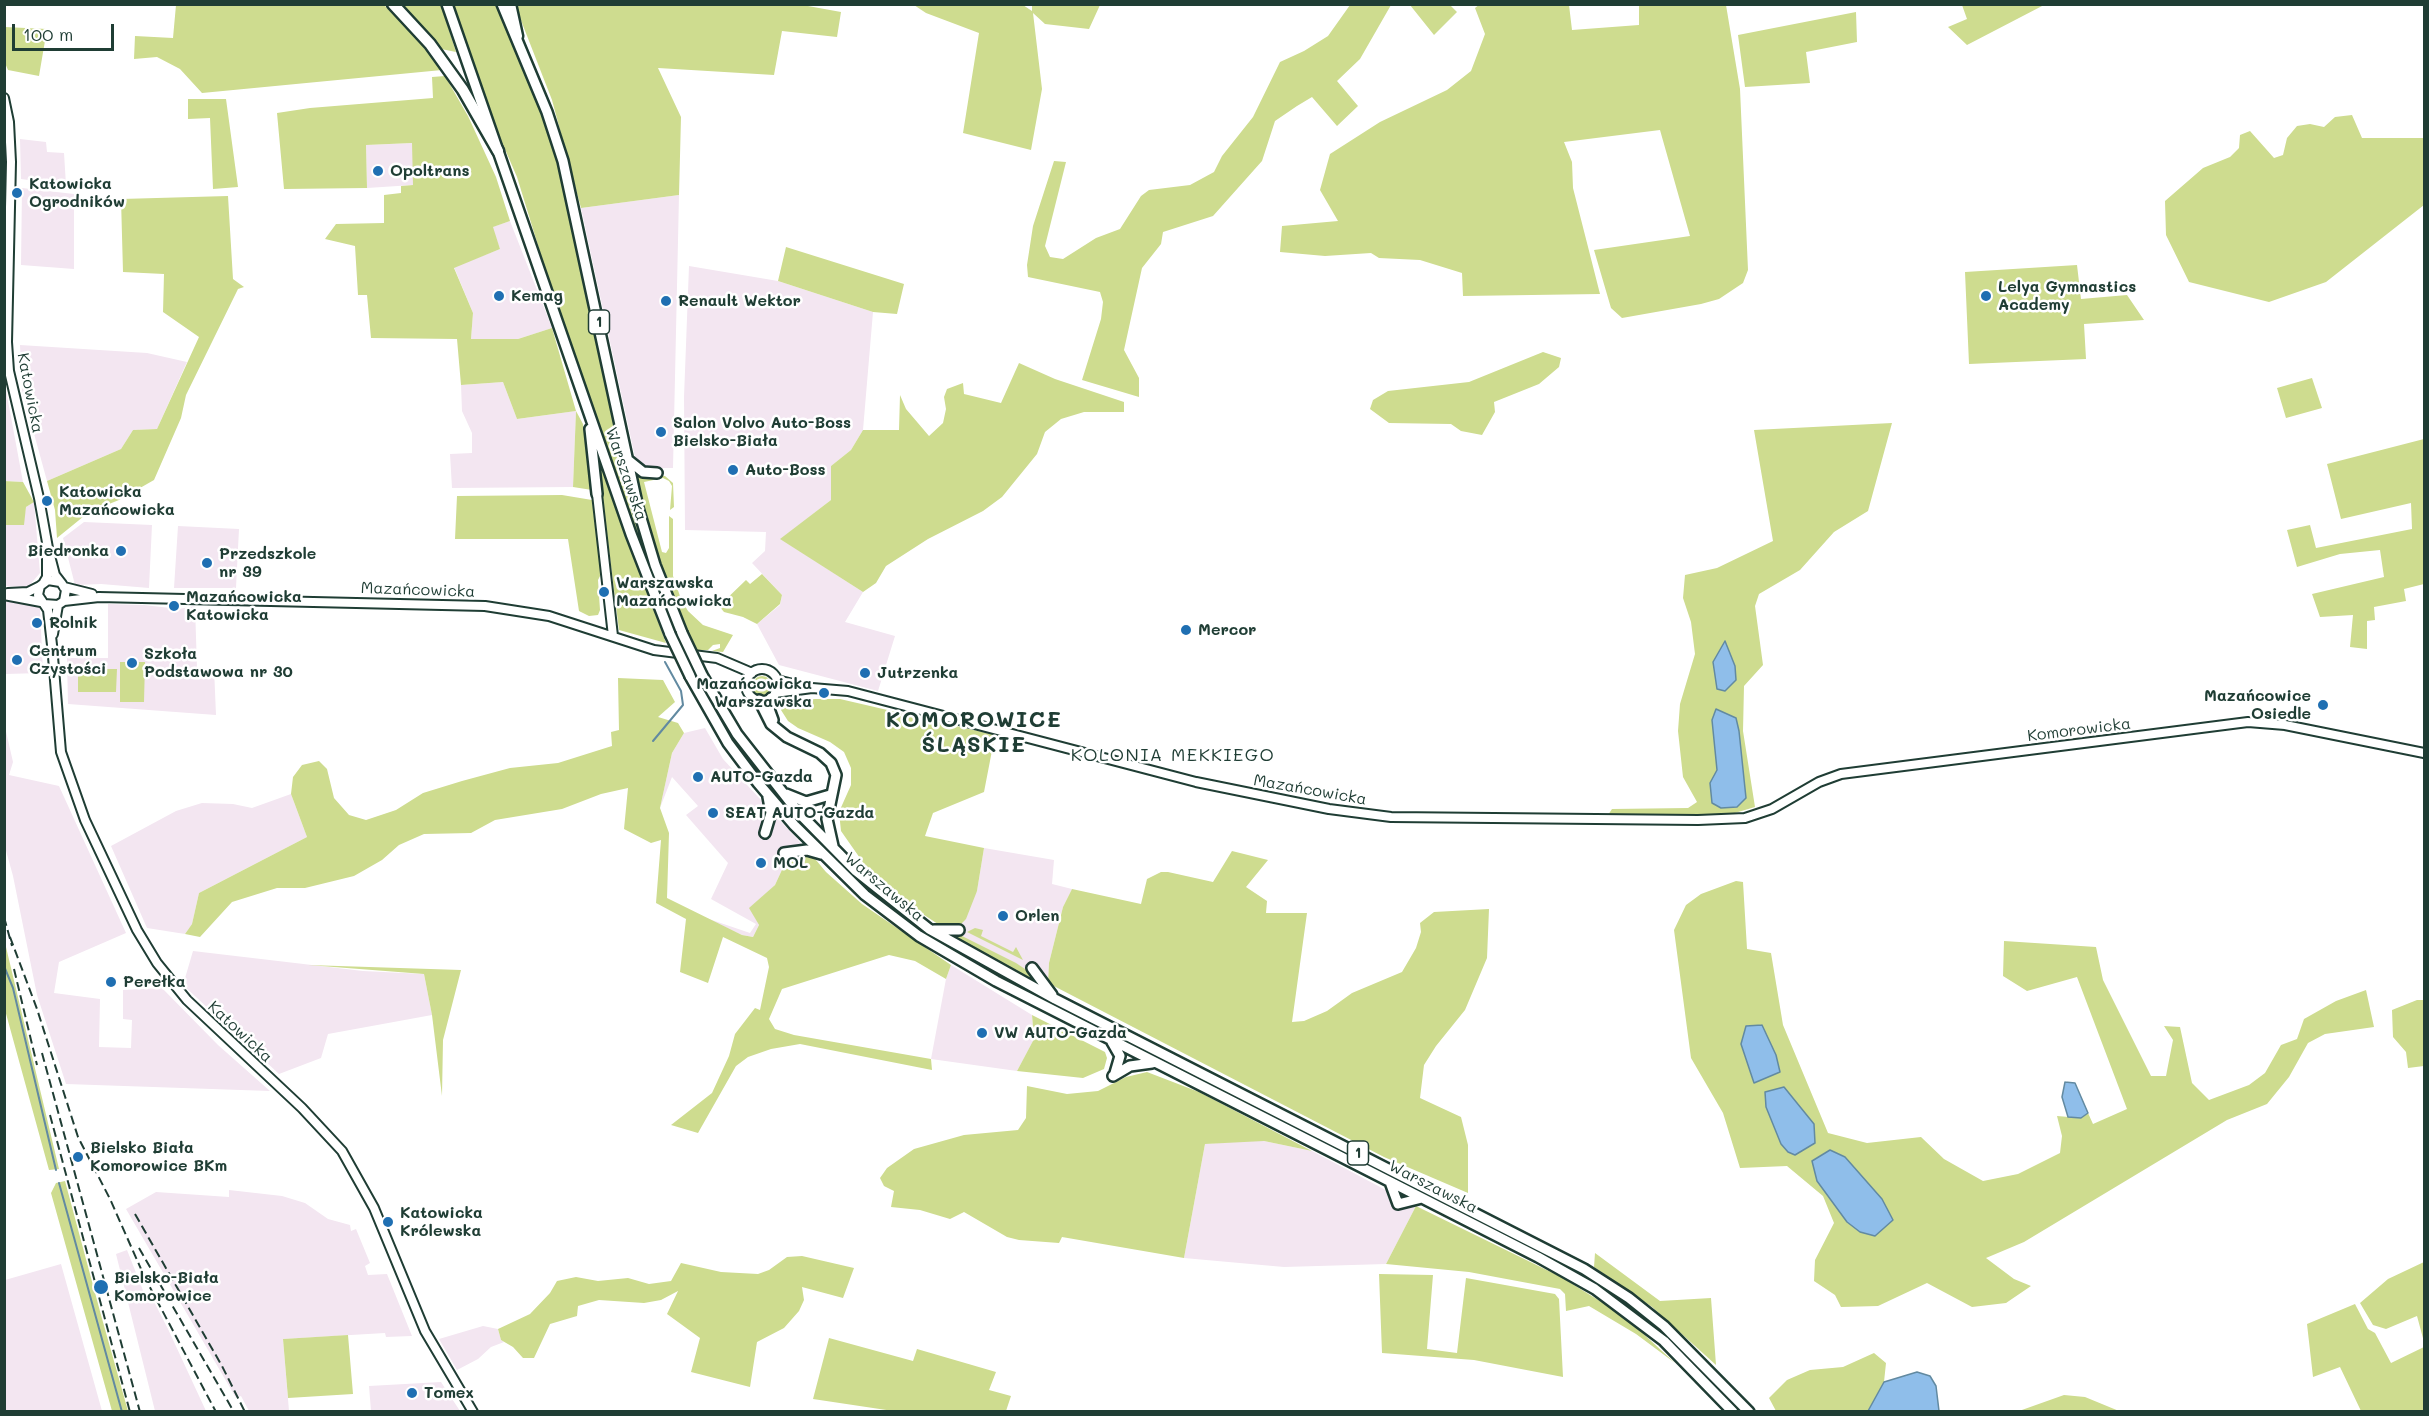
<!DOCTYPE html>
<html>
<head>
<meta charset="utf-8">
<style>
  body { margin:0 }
  #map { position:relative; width:2429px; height:1416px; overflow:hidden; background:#fff; font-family:Mali,sans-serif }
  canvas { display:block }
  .frame { position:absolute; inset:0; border:6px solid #1f3d34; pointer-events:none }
  .scale { position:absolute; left:12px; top:24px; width:102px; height:27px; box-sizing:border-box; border:3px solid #1f3d34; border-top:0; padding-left:8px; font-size:18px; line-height:21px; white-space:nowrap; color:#1f3d34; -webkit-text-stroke:4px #fff; paint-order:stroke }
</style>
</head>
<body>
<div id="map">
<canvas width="2429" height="1416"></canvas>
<div class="frame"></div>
<div class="scale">100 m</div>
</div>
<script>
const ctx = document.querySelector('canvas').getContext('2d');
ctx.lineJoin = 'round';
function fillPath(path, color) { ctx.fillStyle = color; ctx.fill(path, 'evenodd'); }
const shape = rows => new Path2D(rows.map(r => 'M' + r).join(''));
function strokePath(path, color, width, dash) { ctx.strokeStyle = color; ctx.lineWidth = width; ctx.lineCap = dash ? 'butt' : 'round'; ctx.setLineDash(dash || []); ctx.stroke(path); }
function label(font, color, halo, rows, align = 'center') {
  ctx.font = font + ' Mali,sans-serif'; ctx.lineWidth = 5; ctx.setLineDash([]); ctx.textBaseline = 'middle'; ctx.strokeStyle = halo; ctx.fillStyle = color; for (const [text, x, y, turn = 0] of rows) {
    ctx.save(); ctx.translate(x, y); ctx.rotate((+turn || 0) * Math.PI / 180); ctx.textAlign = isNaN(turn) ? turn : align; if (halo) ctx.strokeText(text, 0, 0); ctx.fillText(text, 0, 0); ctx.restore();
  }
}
fillPath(shape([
  [20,139,46,142,47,152,64,153,66,185,21,179],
  [413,143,413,185,367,188,366,145],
  [22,188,74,194,74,269,21,265],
  [679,195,673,468,646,468,640,465,635,457,581,208],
  [510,221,552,328,518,339,471,339,473,313,454,267,500,249,492,227],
  [689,266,778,281,873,312,863,430,851,450,831,466,831,500,781,539,863,592,845,622,895,636,878,691,779,665,757,624,780,605,782,595,752,563,765,551,766,532,685,530,684,397],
  [20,345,147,353,187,362,157,429,133,430,121,449,47,481,22,390],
  [503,382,517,419,576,411,573,487,452,488,450,454,472,453,472,433,462,411,461,385],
  [5,390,6,390,23,482,5,481],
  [34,502,40,573,28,587,5,586,5,525,23,525,26,507],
  [84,522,152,525,149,588,101,584,75,585,63,538],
  [178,526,239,529,236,588,174,588],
  [5,601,40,607,43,673,5,674],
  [108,604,144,605,179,609,195,606,197,668,214,668,216,715,68,704,67,658,108,658],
  [5,727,13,762,9,775,59,786,126,933,59,962,54,993,100,999,99,1047,131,1048,132,1020,123,1019,123,990,162,988,218,1045,270,1091,66,1084,37,995,13,876,5,847],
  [705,728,723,759,811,854,786,861,775,885,750,908,759,925,753,937,742,935,706,918,750,933,756,924,711,899,728,863,686,815,698,806,672,777,660,808,672,753,684,733],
  [291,794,307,837,199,893,192,924,185,934,147,928,111,846,176,811,202,803,233,804,252,808],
  [984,848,1054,860,1052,884,1072,889,1063,907,1049,963,1048,983,947,930,977,891],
  [193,951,363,971,424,974,432,1015,328,1034,321,1058,279,1074,183,985],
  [951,965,1032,1015,1034,1039,1017,1071,931,1059,946,979],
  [1243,1141,1264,1141,1312,1151,1416,1206,1386,1264,1284,1267,1184,1258,1205,1144],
  [229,1190,282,1196,305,1203,328,1219,350,1225,351,1231,356,1229,370,1263,365,1266,368,1275,387,1274,412,1336,386,1337,385,1333,283,1339,289,1411,249,1411,241,1396,236,1398,126,1209,156,1192,229,1197],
  [127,1250,144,1293,149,1292,168,1329,206,1411,155,1411,116,1254],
  [61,1264,102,1411,5,1411,5,1280],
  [483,1326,498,1329,501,1340,504,1342,491,1347,478,1359,457,1370,439,1339],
  [441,1382,460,1411,371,1411,369,1386]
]), '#f3e6f1');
fillPath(shape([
  [383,4,416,36,442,70,202,93,180,69,157,57,134,59,135,36,173,38,176,5],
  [797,4,841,12,837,37,782,31,774,75,658,68,681,117,679,195,581,208,552,100,515,5],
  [1480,4,1569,5,1572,30,1639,25,1639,5,1726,5,1740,89,1748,270,1743,283,1719,299,1701,304,1622,318,1611,308,1594,250,1690,236,1660,130,1564,142,1572,162,1573,188,1600,294,1463,296,1462,273,1420,260,1379,258,1371,253,1325,256,1280,252,1282,226,1338,221,1320,190,1330,154,1380,122,1447,90,1471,71,1485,34,1475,8],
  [401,5,441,5,456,52,441,49],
  [453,5,497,5,537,97,563,177,599,357,635,513,651,567,678,635,675,635,654,586,623,500,548,278,517,177,491,117],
  [914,5,1023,5,1032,11,1032,5,1100,5,1089,29,1045,24,1033,13,1042,89,1031,150,963,133,979,33,926,13],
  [1350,5,1391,5,1360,59,1337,81,1358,106,1337,126,1312,97,1297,106,1275,121,1262,161,1213,216,1163,232,1161,244,1142,268,1124,350,1139,378,1139,397,1082,380,1101,319,1103,302,1100,292,1028,277,1027,265,1033,226,1054,161,1066,162,1045,246,1050,257,1063,259,1096,238,1120,229,1141,196,1149,190,1190,185,1214,172,1222,156,1253,117,1280,62,1304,51,1328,36],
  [1410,5,1450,5,1457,12,1434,35],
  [1962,5,2044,5,1967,45,1948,27,1967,19],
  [1856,12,1857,42,1806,52,1810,83,1745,87,1738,35],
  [5,27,47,29,39,76,8,70,5,63],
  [445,76,468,116,496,177,510,221,493,227,500,249,454,268,473,313,471,339,518,339,552,328,576,411,583,424,592,490,573,487,576,411,517,419,503,382,461,385,457,339,371,338,367,295,358,295,355,246,325,239,336,224,384,223,384,195,401,193,401,186,413,185,412,143,366,145,367,188,284,189,277,113,310,108,433,98,432,77],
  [188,99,226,99,238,187,213,189,210,118,188,119],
  [2352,115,2362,138,2424,138,2424,205,2326,282,2269,302,2189,282,2166,235,2165,201,2203,168,2230,157,2239,148,2240,135,2250,131,2274,158,2283,155,2287,138,2297,126,2310,124,2324,127,2335,117],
  [228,196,233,279,244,287,238,289,186,395,181,418,154,480,119,500,89,512,57,538,55,510,47,481,121,449,133,430,157,429,199,337,163,312,164,274,123,272,121,199],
  [786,247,904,284,897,314,873,312,778,281],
  [2077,265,2081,299,2127,295,2144,320,2084,324,2086,359,1969,364,1965,272],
  [1543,352,1561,358,1559,367,1539,384,1494,402,1495,412,1482,435,1461,431,1451,424,1389,423,1370,409,1373,400,1388,391,1469,382],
  [1019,363,1055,379,1124,402,1124,412,1084,412,1061,419,1045,432,1037,454,1002,497,983,511,928,539,886,566,876,583,863,592,780,539,831,500,831,466,851,450,863,430,899,430,900,395,906,409,929,436,943,423,946,409,944,397,947,389,963,383,964,394,1001,403],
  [2312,378,2322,408,2286,418,2277,388],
  [1892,423,1868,511,1834,532,1800,570,1759,594,1755,606,1763,665,1744,686,1743,731,1755,807,1728,815,1608,815,1612,809,1688,808,1697,802,1683,777,1678,731,1680,704,1695,654,1691,622,1683,598,1685,575,1717,568,1773,541,1754,430],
  [1712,720,1739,731,1746,798,1710,783,1718,770],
  [2424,439,2424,584,2404,589,2406,601,2374,607,2375,620,2367,621,2367,649,2350,647,2353,615,2320,617,2312,594,2384,577,2380,550,2340,554,2297,567,2287,530,2310,525,2316,548,2412,529,2411,503,2341,519,2327,464],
  [597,454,626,536,666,643,619,630],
  [635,473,644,476,665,476,673,483,674,507,670,510,672,486,669,481,663,478,644,482,662,552,666,553,669,548,669,516,673,519,673,576,681,599,688,611,703,625,733,635,723,652,712,651,720,648,720,644,713,645,708,650,697,650,688,635,657,558],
  [4,481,23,482,34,502,26,507,24,525,5,525],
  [562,495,592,500,601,574,598,580,600,610,598,615,589,616,579,611,568,539,455,539,457,496],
  [762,574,782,595,780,604,757,624,743,617,724,612,719,606,746,580,750,584],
  [120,662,145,662,144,702,120,702],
  [78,669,117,669,116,692,78,692],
  '752 686a10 10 0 1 1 20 0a10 10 0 1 1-20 0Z',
  [618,678,663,680,675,702,658,717,678,723,684,733,672,753,660,808,669,833,667,898,742,935,753,937,759,925,749,908,775,885,786,861,794,854,811,854,826,872,862,904,951,965,946,979,915,961,889,955,782,989,769,1019,775,1029,794,1035,931,1059,932,1070,800,1044,771,1049,748,1057,736,1066,698,1133,671,1125,712,1093,729,1056,735,1034,755,1008,760,1010,769,967,767,958,723,937,708,983,680,972,686,919,656,903,661,840,651,843,624,829,628,788,601,794,562,809,495,820,471,833,424,834,399,845,382,860,354,876,305,888,277,888,232,902,200,937,185,934,192,924,199,893,307,837,291,794,293,777,302,765,319,761,327,769,334,798,349,815,366,820,396,810,423,793,462,781,510,768,558,763,612,746,611,732,619,730],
  [815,699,840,699,995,735,984,792,933,813,925,836,984,848,977,891,966,919,959,926,947,930,909,905,869,871,841,831,839,812,851,785,851,768,844,752,830,742,798,728,788,721,781,710,785,702],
  [1232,851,1268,860,1246,887,1267,901,1266,913,1307,913,1292,1022,1304,1021,1327,1011,1352,993,1402,972,1416,948,1421,932,1420,923,1434,912,1489,909,1487,958,1465,1010,1436,1046,1424,1065,1420,1098,1461,1117,1468,1145,1468,1193,1384,1157,1048,983,1049,963,1063,907,1072,889,1141,904,1147,879,1161,872,1168,872,1213,882],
  [1736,881,1743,882,1747,949,1771,953,1783,1025,1828,1133,1867,1143,1921,1137,1944,1159,1983,1181,2018,1174,2060,1153,2062,1136,2057,1116,2081,1118,2088,1113,2093,1124,2127,1109,2077,977,2027,991,2003,976,2004,941,2096,947,2103,980,2151,1076,2166,1076,2173,1040,2164,1026,2180,1027,2192,1083,2209,1100,2249,1085,2265,1073,2281,1045,2297,1039,2304,1019,2336,1001,2366,990,2374,1027,2325,1034,2308,1043,2289,1077,2267,1104,2227,1120,2024,1242,1986,1258,2014,1279,2031,1286,2006,1303,1972,1307,1927,1283,1878,1306,1841,1307,1835,1295,1814,1281,1815,1260,1834,1223,1823,1196,1787,1166,1740,1168,1723,1113,1691,1058,1674,930,1686,905,1701,894],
  [975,928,983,930,981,936,1013,952,1016,947,1023,960,967,932],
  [946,936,962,936,1016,963,1028,971,1039,986],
  [5,942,6,947,59,1169,49,1170,5,1010],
  [308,965,461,970,443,1040,442,1096,432,1015,424,974],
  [2417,1000,2424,1000,2424,1066,2408,1068,2406,1052,2393,1037,2392,1010],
  [1032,1015,1105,1052,1107,1058,1104,1069,1083,1078,1017,1071,1034,1039],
  [1147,1072,1199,1092,1312,1151,1264,1141,1205,1144,1184,1258,1062,1237,1059,1243,1019,1240,1007,1237,964,1212,950,1219,920,1210,891,1207,894,1191,884,1186,880,1178,887,1168,914,1149,964,1135,1018,1130,1026,1118,1027,1086,1067,1094,1098,1091,1126,1077],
  [65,1181,101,1315,128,1411,112,1411,51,1193,56,1183],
  [1416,1206,1561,1277,1608,1306,1637,1328,1675,1363,1636,1334,1589,1306,1566,1311,1565,1294,1560,1289,1469,1272,1386,1264],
  [1595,1253,1660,1301,1711,1298,1716,1365,1652,1307,1594,1267],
  [802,1256,854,1268,843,1298,802,1287,804,1300,799,1311,784,1328,757,1342,750,1387,691,1372,700,1338,667,1314,678,1291,661,1300,644,1303,599,1300,578,1306,577,1316,550,1324,534,1358,523,1358,513,1347,501,1340,498,1329,530,1314,550,1293,557,1281,576,1277,598,1281,628,1278,649,1284,671,1281,681,1263,721,1272,758,1274,769,1270,787,1257],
  [2424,1262,2424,1342,2417,1316,2386,1329,2373,1325,2360,1303,2388,1279],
  [1379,1274,1433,1275,1427,1349,1457,1353,1466,1278,1555,1294,1559,1299,1563,1377,1474,1360,1382,1353],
  [2355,1304,2368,1329,2375,1333,2391,1363,2424,1347,2424,1411,2361,1411,2340,1367,2313,1377,2307,1324],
  [348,1335,353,1394,288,1398,283,1339],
  [829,1338,913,1361,917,1349,996,1372,989,1390,1011,1396,1006,1411,893,1411,813,1399],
  [1874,1353,1886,1363,1884,1382,1868,1411,1776,1411,1769,1398,1787,1380,1810,1370,1843,1367],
  [2064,1395,2085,1397,2119,1411,2019,1411]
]), '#cedc8f');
const water = shape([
  [1725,641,1735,666,1736,680,1725,691,1717,689,1713,662,1725,641],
  [1716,709,1736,718,1739,731,1746,798,1737,807,1721,808,1712,803,1710,783,1717,770,1712,720,1716,709],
  [1762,1025,1776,1055,1780,1072,1754,1083,1741,1044,1746,1026,1762,1025],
  [2065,1082,2075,1083,2088,1113,2081,1118,2068,1117,2062,1097,2065,1082],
  [1784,1087,1814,1124,1815,1143,1795,1155,1788,1152,1781,1144,1766,1107,1765,1092,1784,1087],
  [1830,1150,1845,1157,1882,1199,1893,1220,1875,1236,1860,1232,1847,1222,1817,1181,1812,1161,1830,1150],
  [1917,1372,1930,1376,1936,1386,1939,1411,1868,1411,1884,1382,1917,1372]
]);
fillPath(water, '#8fbeea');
strokePath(water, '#628aa1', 1.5);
strokePath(shape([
  [653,741,683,705,681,691,665,662],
  [4,966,13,988,56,1170],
  [59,1183,122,1412]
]), '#628aa1', 2);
const tertiary = shape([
  [4,98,9,122,11,162,7,342,9,371,39,498,48,548,55,575,62,584,66,590,64,601,58,605,44,604,38,595,40,586,48,580,60,582],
  [597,494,613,636],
  [44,582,47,577,47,558],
  [64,587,92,594],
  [8,593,28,592,40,586],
  [4,595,41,602],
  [64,601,99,597,485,606,549,616,654,650,717,658,752,673],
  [44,604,48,610,52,645,61,752,85,820,137,930,157,963,187,1000,302,1108,342,1151,374,1208,425,1331,473,1412],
  [53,634,58,605],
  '746 685a16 16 0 1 1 32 0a16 16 0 1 1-32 0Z',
  [777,680,801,686],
  [775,693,812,688,848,691,1196,782,1329,809,1391,817,1698,820,1745,818,1772,809,1819,782,1841,774,2248,722,2285,725,2424,753]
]);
const primary = shape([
  [447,4,631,534,670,634],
  [502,4,547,112,563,161,638,508,655,565,682,633],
  [590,429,597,494],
  [628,460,643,472,657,473],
  [702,675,737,734,798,812,856,871,929,929,1055,999,1584,1269,1629,1298,1664,1326,1749,1412],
  [690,676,728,743,758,783,794,825,865,895,919,936,996,981,1538,1257,1595,1289,1664,1341,1733,1412],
  [771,698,769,709,773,720],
  [759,700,771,724,787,737,820,753,831,763,836,775,827,819,833,846],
  [786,794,806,802,830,795],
  [765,833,771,813,768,797],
  [784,853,807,850,821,854],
  [934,930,959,930],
  [1032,968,1052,995],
  [1112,1042,1120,1056,1115,1073],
  [1113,1076,1130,1066,1152,1063],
  [1390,1182,1398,1204,1422,1198]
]);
const motorway = shape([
  [393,4,430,44,463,90,498,151],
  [510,4,517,36]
]);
strokePath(tertiary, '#1f3d34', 12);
strokePath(primary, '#1f3d34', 14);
strokePath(motorway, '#1f3d34', 15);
strokePath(tertiary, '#fff', 8);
strokePath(primary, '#fff', 9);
strokePath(motorway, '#fff', 10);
strokePath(shape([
  [4,917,12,946],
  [10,937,37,1009,78,1137,110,1199,145,1278,216,1412],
  [14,969,37,1065],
  [42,1053,140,1412],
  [50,1115,130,1412],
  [135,1214,222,1366,245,1412],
  [139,1248,234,1412]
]), '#1f3d34', 2, [9, 4.5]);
const primaryBridge = shape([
  [682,633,702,675],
  [670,634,690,676]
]);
strokePath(primaryBridge, '#1f3d34', 14, []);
strokePath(primaryBridge, '#fff', 9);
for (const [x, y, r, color] of [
  [378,171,6,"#1f6fb2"],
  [17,193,6,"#1f6fb2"],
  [499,296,6,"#1f6fb2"],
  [1986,296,6,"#1f6fb2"],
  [666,301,6,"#1f6fb2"],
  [661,432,6,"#1f6fb2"],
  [733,470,6,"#1f6fb2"],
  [47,501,6,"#1f6fb2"],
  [121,551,6,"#1f6fb2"],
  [207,563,6,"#1f6fb2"],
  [604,592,6,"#1f6fb2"],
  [174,606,6,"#1f6fb2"],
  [37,623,6,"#1f6fb2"],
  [1186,630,6,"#1f6fb2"],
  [17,660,6,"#1f6fb2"],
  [132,663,6,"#1f6fb2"],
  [865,673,6,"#1f6fb2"],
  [824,693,6,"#1f6fb2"],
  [2323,705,6,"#1f6fb2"],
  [698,777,6,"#1f6fb2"],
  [713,813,6,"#1f6fb2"],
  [761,863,6,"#1f6fb2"],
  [1003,916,6,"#1f6fb2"],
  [111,982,6,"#1f6fb2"],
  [982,1033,6,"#1f6fb2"],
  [78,1157,6,"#1f6fb2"],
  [388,1222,6,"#1f6fb2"],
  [101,1287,8,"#1f6fb2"],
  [412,1393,6,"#1f6fb2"]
]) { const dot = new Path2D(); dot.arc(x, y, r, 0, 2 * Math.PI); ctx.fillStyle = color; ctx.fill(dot); strokePath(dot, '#fff', 2); }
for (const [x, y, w] of [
  [599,322,21],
  [1358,1153,21]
]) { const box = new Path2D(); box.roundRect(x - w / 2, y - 12, w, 24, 4.5); ctx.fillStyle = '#fff'; ctx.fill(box); strokePath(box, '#1f3d34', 1.5); }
label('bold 15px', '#1f3d34', null, [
  ["1",599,322],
  ["1",1358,1153]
]);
label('bold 16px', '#1f3d34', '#fff', [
  ["Opoltrans",390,171],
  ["Katowicka",29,184],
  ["Ogrodników",29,202],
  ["Lelya Gymnastics",1998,287],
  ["Academy",1998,305],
  ["Kemag",511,296],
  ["Renault Wektor",678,301],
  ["Salon Volvo Auto-Boss",673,423],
  ["Bielsko-Biała",673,441],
  ["Auto-Boss",745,470],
  ["Katowicka",59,492],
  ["Mazańcowicka",59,510],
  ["Biedronka",109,551,"right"],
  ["Przedszkole",219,554],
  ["nr 39",219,572],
  ["Warszawska",616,583],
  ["Mazańcowicka",616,601],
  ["Mazańcowicka",186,597],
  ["Katowicka",186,615],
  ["Rolnik",49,623],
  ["Mercor",1198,630],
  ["Centrum",29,651],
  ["Czystości",29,669],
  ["Szkoła",144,654],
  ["Podstawowa nr 30",144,672],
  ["Jutrzenka",877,673],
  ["Mazańcowicka",812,684,"right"],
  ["Warszawska",812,702,"right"],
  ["Mazańcowice",2311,696,"right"],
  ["Osiedle",2311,714,"right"],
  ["AUTO-Gazda",710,777],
  ["SEAT AUTO-Gazda",725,813],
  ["MOL",773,863],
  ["Orlen",1015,916],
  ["Perełka",123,982],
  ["VW AUTO-Gazda",994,1033],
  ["Bielsko Biała",90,1148],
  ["Komorowice BKm",90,1166],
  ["Katowicka",400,1213],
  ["Królewska",400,1231],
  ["Bielsko-Biała",114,1278],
  ["Komorowice",114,1296],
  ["Tomex",424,1393]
], 'left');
label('16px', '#1f3d34', '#fff', [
  ["Katowicka",30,393,79],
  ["Warszawska",626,474,71],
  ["Mazańcowicka",418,590,2],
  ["Komorowicka",2079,730,-7],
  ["Mazańcowicka",1310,790,10],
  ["Warszawska",884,887,40],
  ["Katowicka",240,1032,43],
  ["Warszawska",1433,1187,27]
]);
ctx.letterSpacing = '1.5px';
label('18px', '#1f3d34', '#fff', [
  ["KOLONIA MEKKIEGO",1173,755]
]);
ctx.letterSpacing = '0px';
ctx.letterSpacing = '1.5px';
label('bold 22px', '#1f3d34', '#fff', [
  ["KOMOROWICE",974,720],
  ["ŚLĄSKIE",974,745]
]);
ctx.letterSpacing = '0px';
</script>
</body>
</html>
